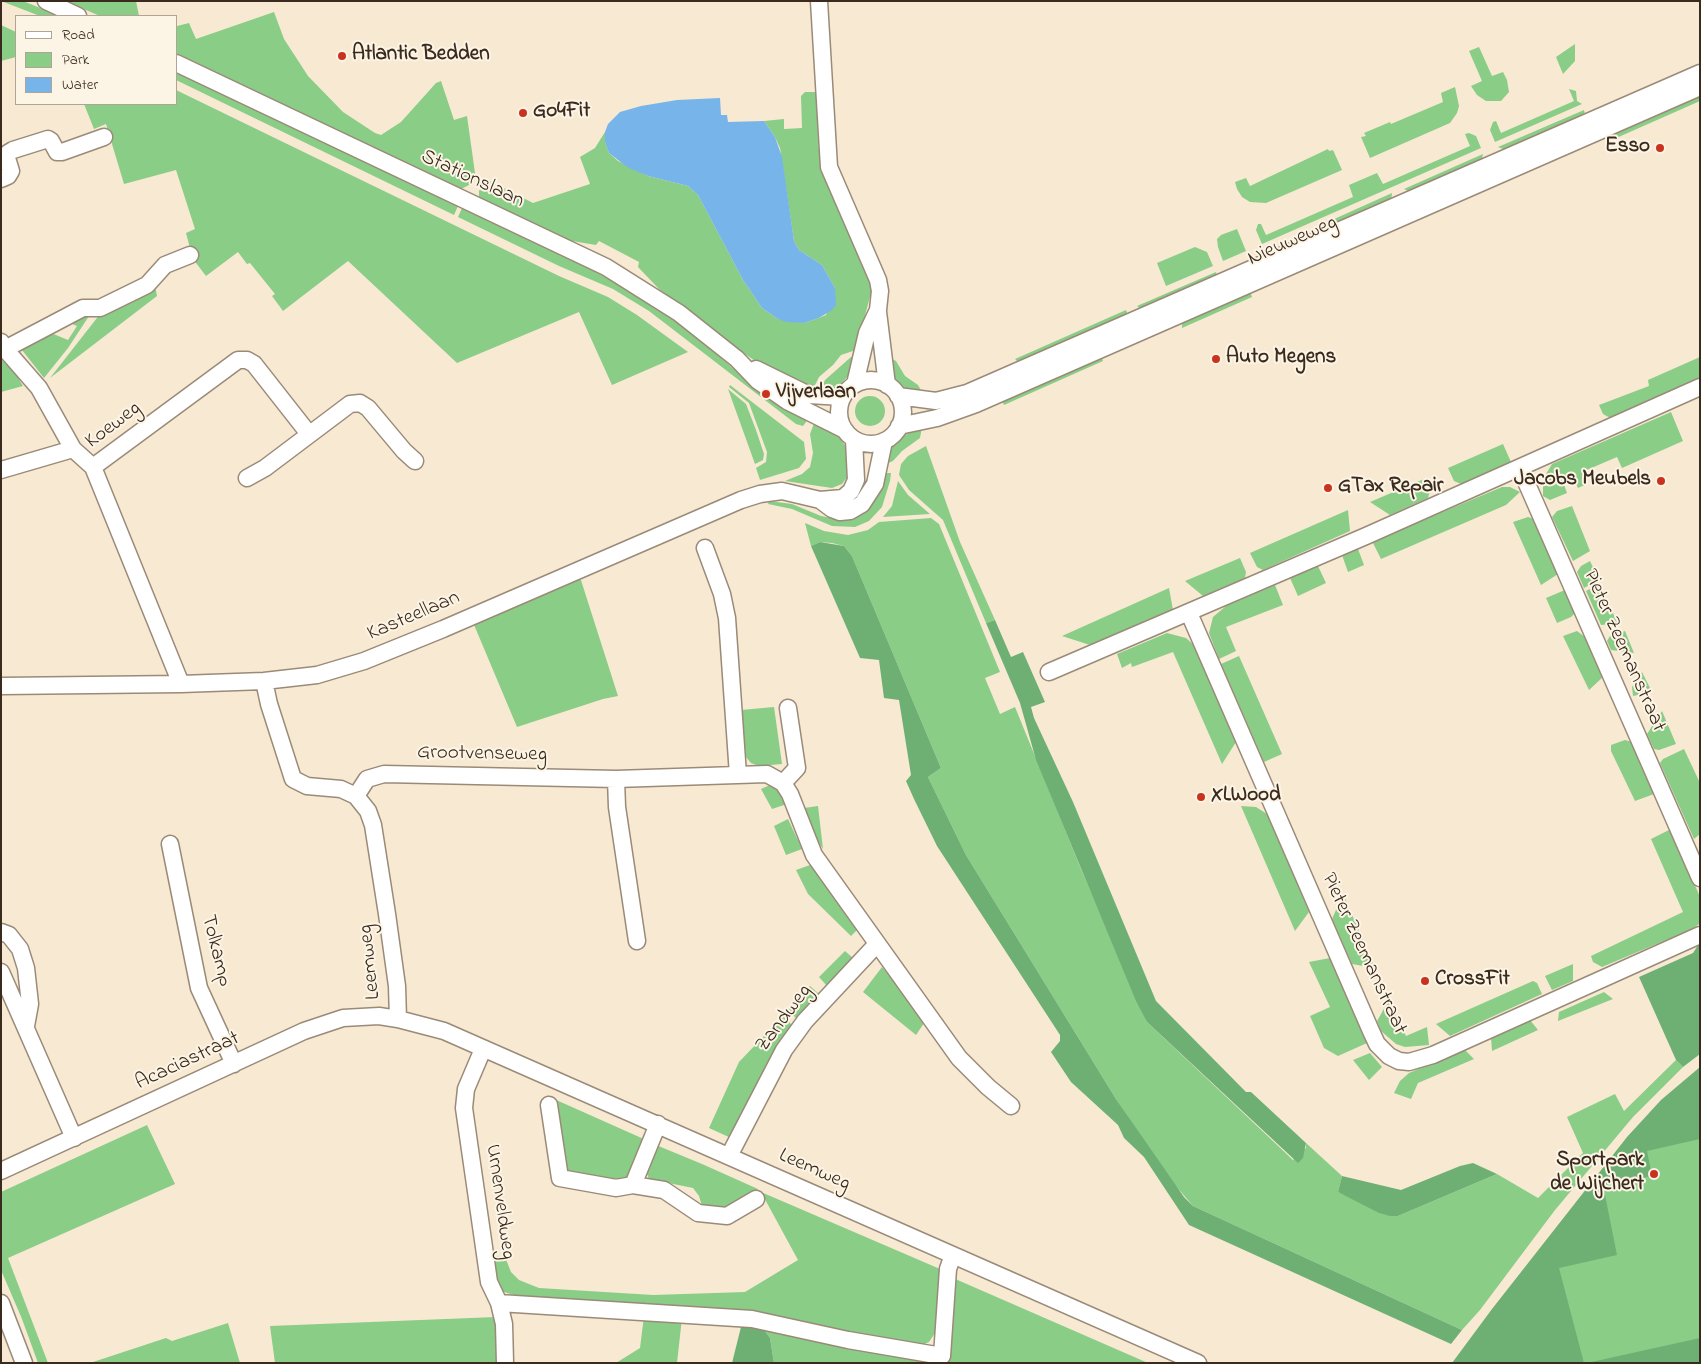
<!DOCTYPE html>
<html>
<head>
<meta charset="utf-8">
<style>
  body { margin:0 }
  #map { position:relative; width:1701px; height:1364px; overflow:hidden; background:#f8e9d3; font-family:"Indie Flower",sans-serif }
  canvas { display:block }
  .frame { position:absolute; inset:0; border:2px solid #3b2a1e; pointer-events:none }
  .legend { position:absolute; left:15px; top:15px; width:162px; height:90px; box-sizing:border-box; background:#fcf5e5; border:1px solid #afa495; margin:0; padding:6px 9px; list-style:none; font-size:15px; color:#3b2a1e }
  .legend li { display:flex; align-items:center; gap:10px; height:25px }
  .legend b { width:25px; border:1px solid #afa495 }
</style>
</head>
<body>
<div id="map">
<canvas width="1701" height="1364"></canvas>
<div class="frame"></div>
<ul class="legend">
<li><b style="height:6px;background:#fff"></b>Road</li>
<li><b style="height:14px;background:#89cd87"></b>Park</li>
<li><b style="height:14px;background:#77b4ea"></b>Water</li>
</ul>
</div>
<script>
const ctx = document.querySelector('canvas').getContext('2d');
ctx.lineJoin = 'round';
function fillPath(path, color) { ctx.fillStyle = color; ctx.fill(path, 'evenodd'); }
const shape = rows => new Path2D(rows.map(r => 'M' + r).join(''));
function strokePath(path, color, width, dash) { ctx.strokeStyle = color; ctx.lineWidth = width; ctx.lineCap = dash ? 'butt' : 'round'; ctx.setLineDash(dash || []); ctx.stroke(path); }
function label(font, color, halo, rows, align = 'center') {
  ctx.font = font + ' "Indie Flower",sans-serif'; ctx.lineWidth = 4; ctx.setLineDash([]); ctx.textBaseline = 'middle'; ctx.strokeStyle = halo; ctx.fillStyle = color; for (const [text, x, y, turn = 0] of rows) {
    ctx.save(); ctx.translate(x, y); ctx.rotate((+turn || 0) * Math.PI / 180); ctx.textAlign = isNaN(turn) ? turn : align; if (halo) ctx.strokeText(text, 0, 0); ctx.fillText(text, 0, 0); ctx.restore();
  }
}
fillPath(shape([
  [1,1,23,1,60,16,40,16],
  [65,1,136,1,139,16,100,16],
  [274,12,284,39,308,76,343,112,375,133,381,135,401,122,436,83,441,81,454,120,467,116,475,173,469,185,461,189,176,53,177,26,189,23,196,39],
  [1,25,16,32,16,57,1,61],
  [1575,44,1575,61,1563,74,1556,57],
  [1479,47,1492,76,1503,72,1507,80,1509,92,1501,101,1486,101,1477,95,1471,86,1482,81,1469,51],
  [176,72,458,206,454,215,176,80],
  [1455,87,1459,106,1457,113,1450,123,1370,158,1361,137,1366,136,1364,133,1390,122,1391,124,1443,102,1441,93],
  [1569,89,1576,91,1577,101,1582,104,1495,142,1490,130,1493,122,1496,121,1501,133,1574,101],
  [176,90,559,276,608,297,637,315,688,352,612,385,579,312,457,363,348,261,283,311,272,296,275,294,250,263,247,264,238,252,206,276,193,259,186,233,195,229,176,170,124,184,106,124,94,129,84,104,176,104],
  [805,92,817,92,818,144,823,174,872,289,856,350,841,355,833,365,819,377,813,389,758,363,735,347,659,289,638,267,639,262,599,241,596,245,566,240,479,197,479,191,486,179,533,203,590,184,580,157,595,148,605,132,605,142,609,153,618,161,648,176,688,186,698,195,743,280,762,308,778,319,804,323,819,318,826,315,835,288,822,265,799,250,794,241,780,148,775,137,764,121,784,119,784,129,802,128,801,96],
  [1700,92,1700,101,1614,139,1609,131],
  [1584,110,1585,115,1508,151,1498,147],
  [1469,133,1476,136,1481,148,1262,244,1256,230,1258,224,1261,224,1266,235,1353,197,1349,185,1377,173,1383,184,1470,146,1465,134],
  [1328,149,1329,151,1333,150,1342,170,1266,203,1250,202,1242,197,1237,189,1235,182,1246,178,1250,186],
  [1483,154,1481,164,1412,193,1404,189],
  [1392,193,1391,202,1340,225,1332,220],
  [462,208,575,261,639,295,686,329,765,395,807,419,806,422,803,426,796,424,649,311,613,289,559,266,458,217],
  [1237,229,1246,251,1223,261,1218,247,1217,239,1221,235],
  [1195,247,1207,252,1213,266,1166,286,1157,263],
  [1216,272,1218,279,1143,311,1137,306],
  [155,285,157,296,50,378,104,309],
  [1249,289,1252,297,1182,328,1182,320],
  [93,310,68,348,44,378,22,350,25,344,51,333,68,340,77,326,65,321],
  [1126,310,1129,317,1021,365,1015,359],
  [1100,353,1103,361,1004,405,1000,397],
  [851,357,855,358,853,364,848,376,839,386,821,389,825,380],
  [1700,357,1700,380,1612,419,1603,414,1599,405,1649,386,1648,380],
  [1,359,15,373,23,386,1,392],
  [892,359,896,361,905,376,918,385,922,392,907,390,895,379,892,375],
  [730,385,804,442,806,459,799,468,760,480,756,468,766,462,767,452,749,403,729,387],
  [728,389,746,404,756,430,764,454,763,460,755,464],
  '855 411a15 15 0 1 1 30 0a15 15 0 1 1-30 0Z',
  [1671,412,1683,441,1622,468,1617,457,1582,472,1587,484,1578,488,1572,475,1562,479,1567,493,1550,500,1543,496,1543,479,1552,464],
  [815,421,840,438,846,447,849,471,848,476,842,484,832,488,785,481,802,474,810,467,813,453,810,434],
  [922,427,920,438,902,451,893,461,886,464,888,451,892,445,905,435],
  [1503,444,1511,462,1461,484,1454,481,1448,468],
  [926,446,960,542,995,620,986,623,943,520,909,490,899,475,901,464,908,456],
  [884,473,891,473,890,481,882,507,869,521,855,527,832,526,792,509,768,504,769,501,792,504,821,516,836,519,870,506,880,491],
  [1424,479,1430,491,1428,498,1390,515,1370,502],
  [898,481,908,495,930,514,883,517,892,506],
  [1502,487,1510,487,1520,492,1506,505,1381,559,1373,543,1376,540],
  [1572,506,1590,551,1573,561,1552,517,1557,511],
  [1348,510,1350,531,1263,570,1257,567,1250,553],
  [1528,517,1534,519,1558,574,1541,585,1513,522],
  [931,518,939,524,1000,672,985,678,1000,714,1015,707,1081,869,1147,1022,1293,1160,1306,1148,1306,1143,1342,1176,1338,1192,1398,1216,1497,1174,1538,1198,1583,1153,1567,1117,1615,1094,1624,1111,1676,1060,1683,1067,1633,1117,1555,1210,1480,1310,1462,1330,1193,1206,1170,1179,1116,1099,966,855,928,777,941,768,852,556,844,546,832,543,820,542,811,546,805,523,824,531,848,535,868,530,879,522],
  [1358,549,1364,565,1348,572,1342,555],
  [1240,558,1246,572,1245,578,1203,596,1185,581],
  [1590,561,1599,580,1584,588,1577,572,1581,566],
  [1318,566,1326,583,1298,596,1290,578],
  [579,574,618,696,603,699,517,727,472,620],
  [1600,584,1617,622,1612,624,1601,625,1586,591],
  [1275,585,1283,605,1226,627,1236,651,1219,659,1209,633,1213,617,1226,606],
  [1169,588,1173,610,1093,646,1062,636],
  [1565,590,1575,613,1571,617,1557,623,1546,598],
  [1577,631,1585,637,1603,677,1589,690,1563,636],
  [1625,631,1634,653,1611,650,1607,641,1610,636],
  [1167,633,1186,638,1194,645,1236,742,1222,764,1173,652,1132,667,1131,663,1122,668,1117,654],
  [1239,656,1282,754,1264,762,1221,664],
  [1642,672,1652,692,1633,696,1632,687],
  [774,707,782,764,759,766,751,763,746,757,741,710],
  [1662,711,1676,744,1659,750,1654,749,1647,734],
  [1625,740,1632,742,1654,794,1635,801,1611,751,1611,745],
  [1684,749,1700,783,1700,834,1694,839,1660,763,1663,759],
  [770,785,777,788,787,804,772,809,761,789],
  [818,806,823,849,813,834,804,808],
  [1241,806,1256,807,1267,814,1288,861,1309,912,1295,931],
  [788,819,802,849,786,855,774,826],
  [1671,829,1700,897,1699,924,1692,929,1602,967,1593,962,1591,956,1683,912,1651,839],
  [813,864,832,895,858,929,851,936,808,894,796,870],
  [1343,894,1375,968,1352,964,1332,919],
  [845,951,853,958,827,986,819,977],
  [1330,958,1367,1043,1338,1056,1324,1048,1310,1016,1330,1007,1309,962],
  [1573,964,1573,981,1552,990,1545,976],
  [882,967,926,1020,916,1035,863,992],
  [1533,981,1537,983,1542,994,1450,1036,1436,1024],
  [810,986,819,994,797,1019,788,1010],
  [1604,992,1613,999,1558,1021,1559,1012],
  [1389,1000,1406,1036,1427,1027,1429,1045,1405,1047,1396,1044,1381,1031,1377,1021],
  [783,1016,792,1025,781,1040,731,1138,709,1128,739,1062],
  [1530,1020,1538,1030,1492,1051,1491,1037],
  [1464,1049,1474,1059,1418,1083,1411,1099,1394,1093,1400,1081,1409,1073],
  [1370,1053,1382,1067,1369,1080,1353,1060],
  [1700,1080,1700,1363,1466,1363,1558,1229],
  [554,1099,646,1140,630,1177,625,1182,569,1173,564,1169],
  [147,1125,175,1184,8,1258,48,1363,38,1363,22,1319,1,1270,1,1192],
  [656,1145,702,1164,758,1189,726,1208,702,1206,699,1196,693,1188,649,1179,646,1171],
  [761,1192,940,1269,939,1321,935,1333,929,1342,920,1346,528,1299,504,1292,498,1287,490,1256,505,1257,511,1272,519,1280,539,1288,653,1295,745,1292,798,1260],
  [953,1278,1148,1363,949,1363],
  [644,1316,682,1318,677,1363,616,1363,640,1348],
  [496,1317,498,1363,275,1363,270,1326],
  [228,1323,240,1363,90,1363,166,1338,172,1341],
  [762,1327,891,1354,927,1363,774,1363,770,1338]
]), '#89cd87');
fillPath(shape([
  [820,542,844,546,852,556,941,768,928,777,966,855,1116,1099,1184,1197,1193,1206,1462,1330,1451,1344,1189,1225,1144,1157,1124,1138,1118,1125,1071,1082,1051,1052,1060,1041,1060,1035,937,846,914,799,906,781,911,775,899,700,884,698,879,660,860,658,811,546],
  [995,620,1011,657,1023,652,1045,702,1031,707,1034,718,1073,802,1156,1001,1246,1092,1251,1092,1306,1143,1303,1158,1298,1163,1147,1022,1136,1001,1036,760,1020,703,986,623],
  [1700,942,1700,1054,1683,1067,1676,1060,1639,977,1693,953],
  [1700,1067,1700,1139,1647,1151,1652,1176,1603,1185,1617,1255,1559,1268,1584,1363,1452,1363,1492,1309,1627,1137,1661,1100],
  [1473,1163,1497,1174,1398,1216,1390,1216,1379,1213,1338,1192,1342,1176,1401,1190,1460,1166],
  [742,1323,762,1327,770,1338,774,1363,732,1363],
  [1700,1338,1700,1363,1587,1363]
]), '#6eb074');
fillPath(shape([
  [720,98,721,115,727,115,728,122,764,121,775,137,782,157,794,241,799,250,822,265,835,288,836,305,832,310,819,318,804,323,787,322,778,319,762,308,743,280,698,195,688,186,648,176,627,167,609,153,605,142,605,132,608,124,620,112,641,106,677,100]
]), '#77b4ea');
const minor = shape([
  [46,1,78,16],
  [819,1,829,167,878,280,880,291,878,310,867,333,855,384],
  [176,63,606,267,679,313,737,359,758,381,787,401,843,429],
  [1,179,8,176,11,171,7,158,8,153,13,150,48,139,51,141,57,152,62,152,104,137],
  [878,312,887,385],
  [1,342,5,349,39,388,73,449,93,467],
  [5,349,83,308,100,308,147,285,165,265,190,255],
  [756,369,809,395,842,397],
  '839 412a32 32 0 1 1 64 0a32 32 0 1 1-64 0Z',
  [898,396,936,401,967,393,1700,73],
  [899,426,937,418,976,404,1700,87],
  [1520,468,1700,878],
  [1,470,73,449],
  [247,478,265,468,350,404,360,403,368,408,404,451,415,461],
  [820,500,832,509,840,512,850,511,862,504,875,484,884,441],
  [705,548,722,594,727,618,738,775],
  [1189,613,1371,1031,1377,1044,1389,1056,1399,1061,1409,1062,1433,1055,1700,935],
  [1049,672,1366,536,1700,387],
  [264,681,269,704,293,779,307,786,341,789,356,796,368,811,373,825,387,914,397,986,398,1019],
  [181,684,93,467,238,360,247,360,254,364,309,434],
  [1,686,181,684,264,681,317,675,364,661,443,629,741,500,760,494,782,491,820,500,843,498,851,491,856,480,854,440],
  [616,779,617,807,637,941],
  [783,783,797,768,788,708],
  [356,796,367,779,384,774,616,779,767,774,783,783,790,794,814,855,959,1058,988,1087,1011,1106],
  [170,844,199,988,234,1064],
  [1,932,9,935,20,949,26,968,30,1004,26,1026],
  [1,972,74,1138],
  [483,1049,466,1089,464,1108,489,1282,499,1303,504,1324,505,1363],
  [549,1105,560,1178,616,1188,633,1185,664,1190,698,1213,727,1216,756,1199],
  [729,1156,784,1050,805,1021,877,944],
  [1,1171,304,1031,343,1018,379,1016,398,1019,444,1031,1198,1363],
  [633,1185,658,1124],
  [1,1303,24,1363],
  [499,1303,752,1319,848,1340,942,1356,948,1269,953,1255]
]);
strokePath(minor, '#9a8a78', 19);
strokePath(minor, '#fff', 16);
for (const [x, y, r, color] of [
  [342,56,5,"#c8321e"],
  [523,113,5,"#c8321e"],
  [1660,148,5,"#c8321e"],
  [1216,359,5,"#c8321e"],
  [766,394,5,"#c8321e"],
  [1661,481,5,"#c8321e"],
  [1328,488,5,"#c8321e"],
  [1201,797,5,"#c8321e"],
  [1425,981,5,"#c8321e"],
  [1654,1174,5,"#c8321e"]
]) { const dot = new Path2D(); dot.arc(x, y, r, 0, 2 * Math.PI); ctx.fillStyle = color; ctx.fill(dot); strokePath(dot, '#fcf5e5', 2); }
label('bold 21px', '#3b2a1e', '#fcf5e5', [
  ["Atlantic Bedden",352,56],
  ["Go4Fit",533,113],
  ["Esso",1650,148,"right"],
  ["Auto Megens",1226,359],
  ["Vijverlaan",776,394],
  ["Jacobs Meubels",1651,481,"right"],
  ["GTax Repair",1338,488],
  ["XLWood",1211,797],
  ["CrossFit",1435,981],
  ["Sportpark",1644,1162,"right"],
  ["de Wijchert",1644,1186,"right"]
], 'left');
label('21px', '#3b2a1e', '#fcf5e5', [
  ["Stationslaan",472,180,25],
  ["Nieuweweg",1293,242,-24],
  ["Koeweg",114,426,-37],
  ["Kasteellaan",414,617,-23],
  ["Pieter Zeemanstraat",1623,651,66],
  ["Grootvenseweg",482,755,1],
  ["Tolkamp",215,951,76],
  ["Pieter Zeemanstraat",1363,954,65],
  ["Leemweg",371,962,-96],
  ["Zandweg",785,1019,-53],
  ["Acaciastraat",188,1062,-25],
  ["Leemweg",814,1171,24],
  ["Urnenveldweg",499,1202,82]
]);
</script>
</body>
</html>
